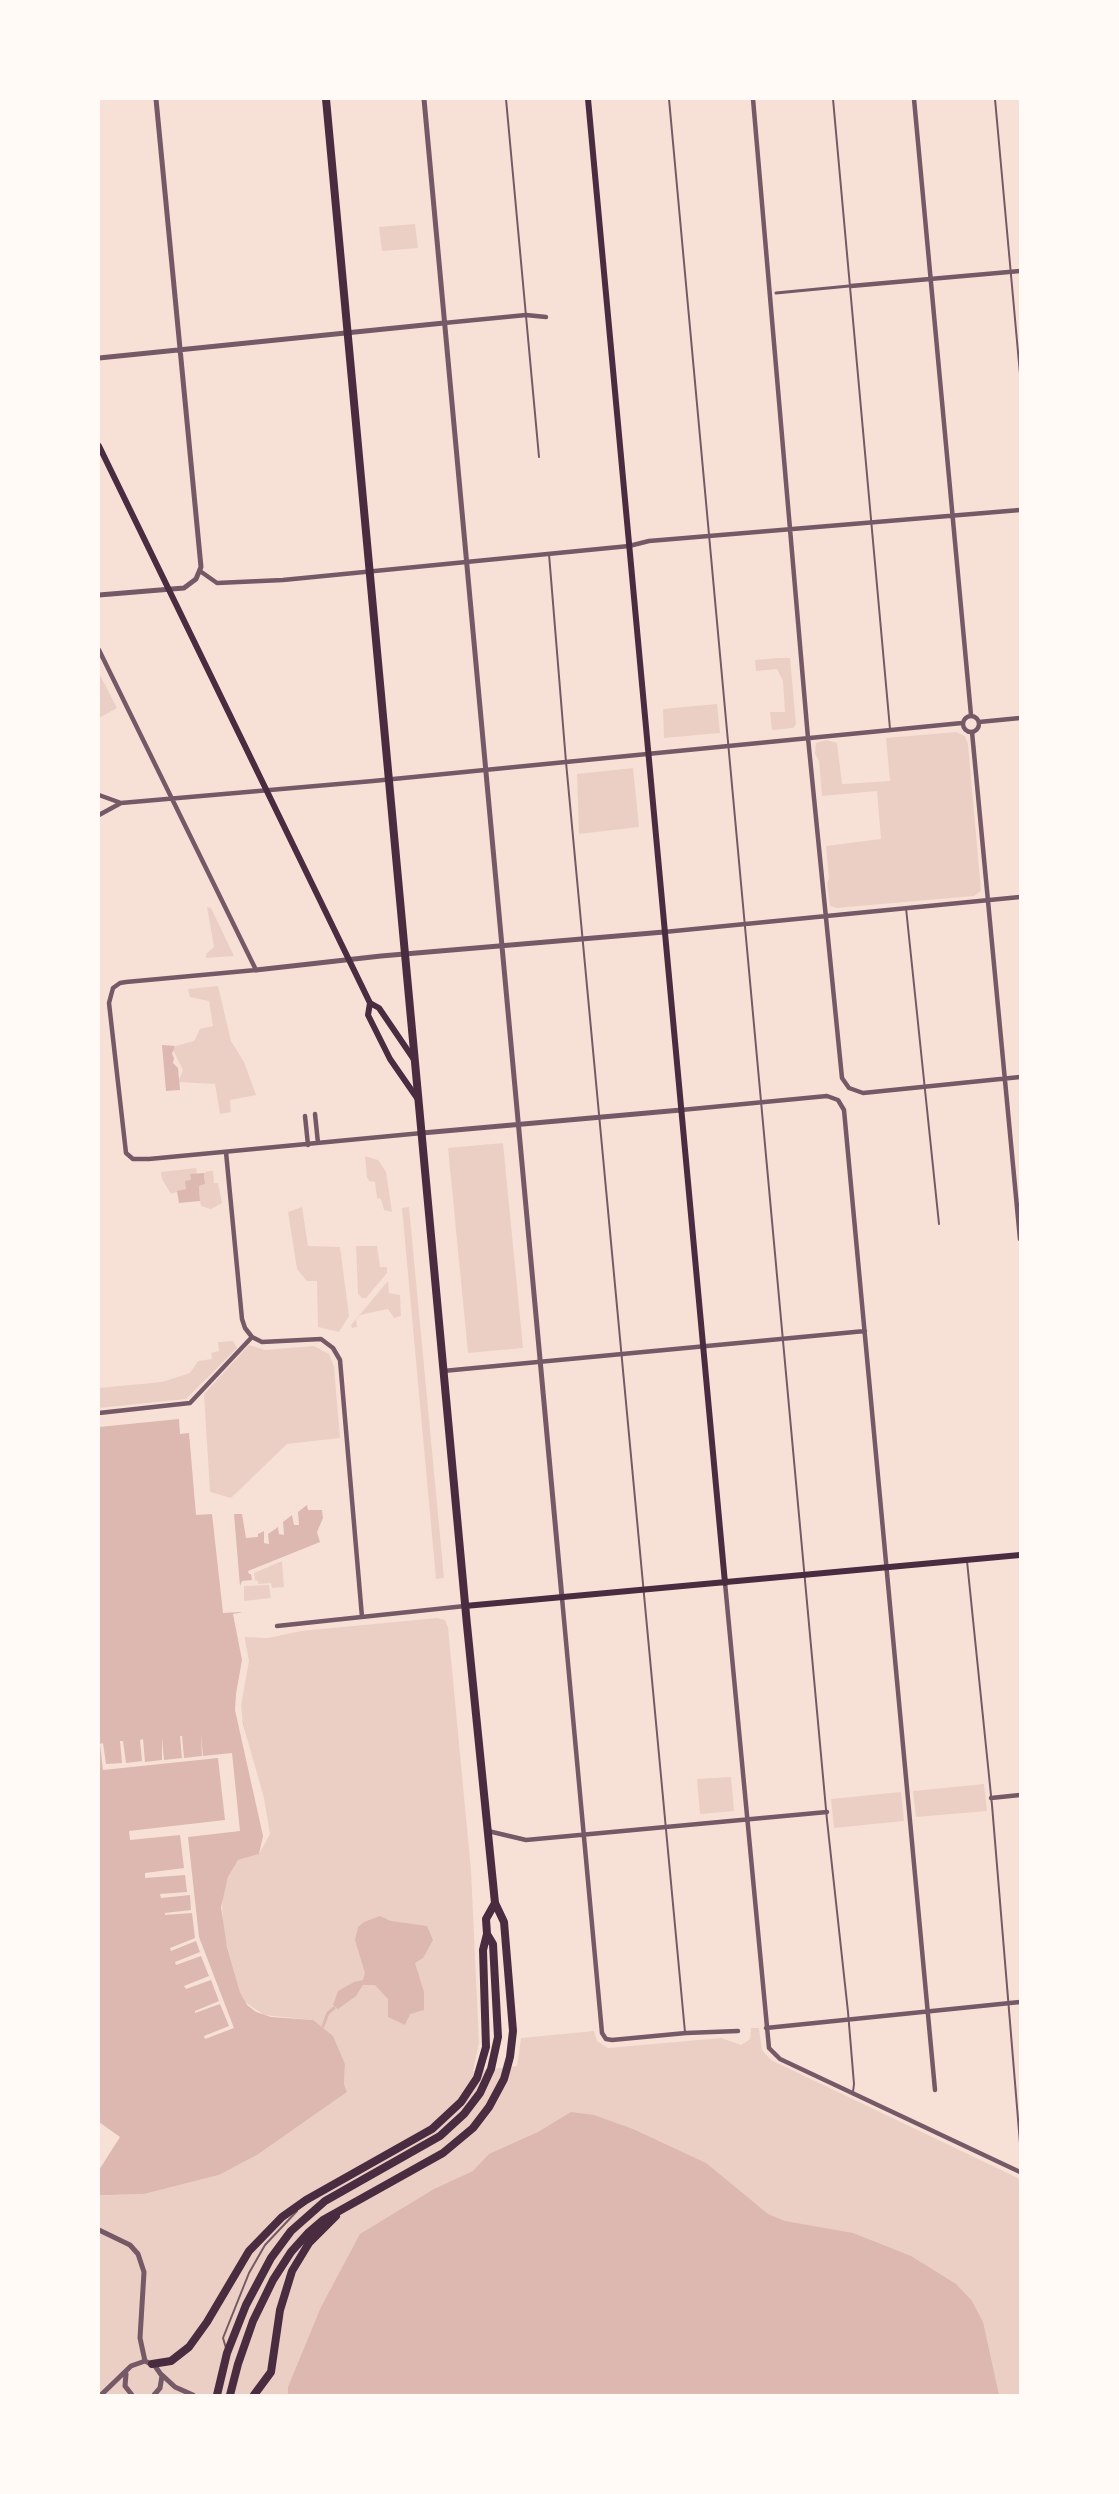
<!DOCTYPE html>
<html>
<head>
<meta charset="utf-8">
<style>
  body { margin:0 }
  #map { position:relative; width:1119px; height:2494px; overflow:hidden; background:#f7e1d7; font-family:"Alegreya Sans",sans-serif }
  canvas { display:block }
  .frame { position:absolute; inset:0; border:100px solid #fffaf5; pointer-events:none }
</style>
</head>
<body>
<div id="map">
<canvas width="1119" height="2494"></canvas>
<div class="frame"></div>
</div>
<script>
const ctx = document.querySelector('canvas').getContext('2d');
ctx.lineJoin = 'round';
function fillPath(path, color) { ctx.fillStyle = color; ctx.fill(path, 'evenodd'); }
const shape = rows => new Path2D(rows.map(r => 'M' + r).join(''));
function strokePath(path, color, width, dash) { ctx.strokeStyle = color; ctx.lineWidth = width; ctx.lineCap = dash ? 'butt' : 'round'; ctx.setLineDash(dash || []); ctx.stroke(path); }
fillPath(shape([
  [415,224,418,248,382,251,379,227],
  [777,658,790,658,796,724,793,728,772,730,770,712,785,712,783,681,777,669,756,671,755,660],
  [99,673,117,708,99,718],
  [717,704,720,733,664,738,663,709],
  [956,732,965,736,968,744,981,891,974,896,836,908,830,906,827,883,829,878,826,846,881,839,877,791,822,796,819,761,815,754,816,743,826,740,837,743,842,784,890,781,886,738],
  [633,768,639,827,579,834,577,774],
  [207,907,211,908,234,956,206,958,206,954,214,947],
  [218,986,231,1041,244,1062,256,1095,230,1100,231,1112,220,1114,215,1084,178,1082,183,1070,173,1050,176,1046,194,1041,200,1029,213,1026,209,1001,190,997,188,989],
  [503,1143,523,1348,468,1353,448,1148],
  [365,1156,378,1160,386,1172,392,1212,384,1210,381,1199,377,1198,375,1182,369,1181,367,1177],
  [196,1168,197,1174,190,1174,191,1180,186,1189,171,1194,162,1179,161,1172],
  [208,1171,213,1171,214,1183,218,1183,222,1203,211,1209,201,1206,200,1201,199,1186,205,1184,204,1173],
  [302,1207,308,1246,340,1247,349,1316,339,1332,318,1327,317,1281,307,1281,297,1269,288,1212],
  [409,1207,444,1578,436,1579,402,1208],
  [356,1246,377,1246,380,1267,387,1267,387,1273,366,1298,362,1298,358,1294],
  [388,1281,389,1293,400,1295,401,1316,394,1318,388,1309,360,1315,356,1320,357,1327,352,1328,351,1325],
  [233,1341,237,1348,186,1399,99,1408,99,1388,162,1382,190,1373,198,1361,212,1359,211,1353,219,1351,218,1342],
  [249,1345,265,1350,314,1346,329,1354,334,1367,340,1438,287,1444,231,1498,210,1492,204,1394],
  [282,1561,284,1587,272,1588,271,1583,258,1584,258,1581,255,1580,254,1573],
  [269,1585,271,1598,244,1601,244,1586],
  [437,1618,445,1620,448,1627,471,1870,479,2043,473,2071,517,2066,521,2038,594,2031,597,2041,608,2048,721,2038,741,2045,750,2039,751,2028,759,2028,762,2050,771,2060,1020,2179,1020,2395,99,2395,99,2195,144,2194,219,2175,257,2155,347,2092,344,2084,345,2064,313,2020,264,2015,245,2002,240,1992,223,1932,222,1899,230,1871,238,1860,259,1854,239,1705,243,1637,268,1638,301,1631],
  [731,1777,734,1811,700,1814,697,1779],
  [984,1784,987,1811,916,1817,913,1791],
  [901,1792,904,1821,834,1828,831,1799]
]), '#ebcfc5');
fillPath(shape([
  [162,1045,175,1046,172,1054,174,1058,173,1063,178,1068,180,1090,166,1091],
  [204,1173,205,1184,199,1186,200,1201,179,1203,177,1191,186,1189,185,1181,191,1180,190,1174],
  [179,1419,180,1434,189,1433,196,1515,212,1514,223,1613,241,1612,246,1662,239,1705,267,1825,259,1854,238,1860,228,1877,221,1907,227,1947,240,1992,247,2005,256,2012,271,2017,313,2020,333,2036,345,2064,344,2084,347,2092,257,2155,219,2175,144,2194,107,2195,99,2195,99,1427],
  [307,1505,308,1510,322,1510,323,1518,317,1532,320,1542,248,1571,249,1574,251,1574,252,1580,242,1581,240,1586,234,1514,242,1514,246,1538,258,1537,258,1534,264,1531,264,1543,269,1544,268,1534,278,1527,279,1534,284,1535,283,1522,292,1515,294,1525,299,1525,298,1512],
  [380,1916,391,1921,427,1926,433,1940,423,1958,415,1963,424,1992,424,2010,410,2014,405,2025,388,2017,388,1999,375,1985,363,1985,356,1996,338,2009,333,2005,338,1991,354,1982,363,1980,365,1973,355,1940,358,1927,364,1922],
  [571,2112,594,2115,633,2129,706,2163,768,2214,785,2221,853,2233,911,2256,956,2284,972,2301,983,2322,999,2395,288,2395,288,2387,321,2307,360,2234,434,2189,473,2171,489,2154,538,2132]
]), '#dcb8b0');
fillPath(shape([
  [244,1612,244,1635,249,1661,241,1705,243,1724,264,1798,270,1834,259,1854,263,1836,235,1710,236,1694,242,1660,233,1614],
  [201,1734,203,1756,232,1753,240,1831,188,1837,199,1937,234,2028,205,2039,204,2036,229,2026,220,2004,195,2013,195,2011,219,2001,211,1980,186,1989,184,1986,209,1976,201,1956,176,1965,175,1962,200,1952,196,1941,171,1951,170,1948,195,1938,192,1913,165,1915,165,1913,191,1910,190,1895,161,1898,160,1894,187,1892,185,1875,145,1878,145,1873,184,1868,180,1835,130,1840,129,1831,225,1820,218,1758,103,1770,100,1744,103,1743,106,1764,122,1763,120,1741,123,1741,126,1763,142,1761,140,1740,143,1739,145,1762,162,1760,162,1738,164,1760,182,1758,180,1736,182,1736,184,1758,202,1756],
  [99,2122,120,2137,99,2170]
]), '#f7e1d7');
strokePath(shape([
  [323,2026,328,2013,334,2008]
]), '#dcb8b0', 3);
strokePath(shape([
  [506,99,539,457],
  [669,99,827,1820,848,2012,854,2084,853,2092],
  [833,99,890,729],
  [995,99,1020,374],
  [549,554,566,762,685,2032],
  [906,908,939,1224],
  [967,1561,992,1805,1020,2143],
  [226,2348,223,2338,249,2273,265,2245,297,2211]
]), '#755966', 2);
strokePath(shape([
  [776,293,849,286]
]), '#755966', 3);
strokePath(shape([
  [753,99,808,738,842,1078,849,1088,863,1093,1020,1077],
  [914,99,971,715],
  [851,286,1020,271],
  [444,323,526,315,546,317],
  [200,571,217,583,283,580,629,546,649,541,1020,510],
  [99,650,256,970,126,982,120,983,113,988,109,1003,126,1153,133,1159,149,1159,422,1133],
  '963 724a8 8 0 1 1 16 0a8 8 0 1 1-16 0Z',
  [979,722,1020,718],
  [972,732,1020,1239],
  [99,795,121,803,373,781,962,723],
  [99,815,121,803],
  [664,932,1020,897],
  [681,1110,827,1096,838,1100,844,1110,935,2090],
  [315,1114,318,1143],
  [305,1116,308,1145],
  [226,1152,242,1319,245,1328,252,1337,262,1342,321,1339,333,1348,340,1360,362,1617],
  [443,1371,865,1331],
  [99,1413,190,1403,252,1337],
  [725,1583,769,2048,780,2059,1020,2172],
  [562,1598,602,2033,606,2039,612,2040,686,2033,738,2031],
  [277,1626,465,1606],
  [991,1798,1020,1795],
  [488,1831,526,1840,827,1812],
  [766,2028,1020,2002]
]), '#755966', 4.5);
strokePath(shape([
  [424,99,562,1598],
  [99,358,444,323],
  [99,595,184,588,196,579,201,567,156,99],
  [256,970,381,956,664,932],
  [422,1133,681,1110],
  [99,2230,130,2245,138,2254,144,2272,140,2338,145,2361],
  [126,2374,125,2386,132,2395],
  [162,2375,175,2387,193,2395],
  [101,2395,131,2366,145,2361,155,2366,162,2376,160,2388,154,2395]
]), '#755966', 5);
strokePath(shape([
  [588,99,725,1583],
  [99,446,370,1003,368,1015,390,1059,417,1098],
  [370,1003,379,1008,415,1061],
  [465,1606,1020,1555]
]), '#4a2c40', 6);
strokePath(shape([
  [152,2364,171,2361,189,2347,207,2322,249,2251,282,2217,306,2200,432,2129,461,2102,477,2078,486,2047,483,1950,487,1934],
  [217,2395,227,2353,246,2305,271,2258,291,2231,325,2201,440,2136,464,2114,480,2093,491,2069,498,2037,493,1944,487,1934,486,1919,495,1903],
  [230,2395,238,2364,253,2321,273,2280,291,2252,309,2232,323,2220,443,2153,473,2128,489,2107,504,2079,510,2057,513,2031,504,1922,495,1903,467,1625,326,99],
  [254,2395,271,2372,280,2310,292,2271,309,2243,336,2216]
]), '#4a2c40', 8);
</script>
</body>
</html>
